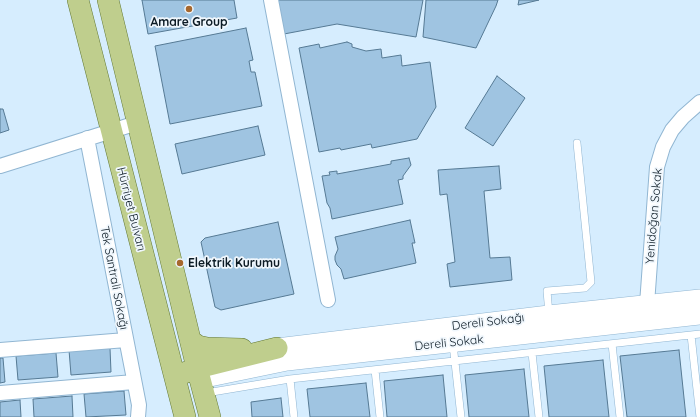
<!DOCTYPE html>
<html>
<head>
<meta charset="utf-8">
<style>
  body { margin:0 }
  canvas { display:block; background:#d6edfe }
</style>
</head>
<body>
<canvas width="700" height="417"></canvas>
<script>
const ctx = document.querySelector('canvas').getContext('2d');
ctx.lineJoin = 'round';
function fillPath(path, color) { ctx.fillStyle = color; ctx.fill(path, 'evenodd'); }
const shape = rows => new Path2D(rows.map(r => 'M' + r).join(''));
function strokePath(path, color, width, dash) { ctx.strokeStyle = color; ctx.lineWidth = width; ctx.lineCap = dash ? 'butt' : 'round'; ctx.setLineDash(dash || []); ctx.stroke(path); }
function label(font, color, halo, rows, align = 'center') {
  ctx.font = font + ' Quicksand,sans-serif'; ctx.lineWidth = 3.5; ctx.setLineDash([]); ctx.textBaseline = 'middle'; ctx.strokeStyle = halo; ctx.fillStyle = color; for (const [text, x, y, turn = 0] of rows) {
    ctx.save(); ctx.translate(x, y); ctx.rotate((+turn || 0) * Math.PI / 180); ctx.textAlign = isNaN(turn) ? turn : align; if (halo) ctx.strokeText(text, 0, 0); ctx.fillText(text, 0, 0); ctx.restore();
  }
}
const building = shape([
  [142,0,234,0,237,18,148,34,142,0],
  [278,0,423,0,416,37,337,24,284,34,278,0],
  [426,0,498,0,496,6,476,48,423,37,426,0],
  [519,0,539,0,518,5,519,0],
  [246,28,253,60,249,61,251,72,255,72,262,106,170,124,155,46,246,28],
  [347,42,352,44,352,47,366,51,381,49,382,58,401,55,402,66,430,62,436,107,417,139,372,148,371,144,341,150,340,148,319,152,299,48,319,44,320,48,347,42],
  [497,76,525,98,493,146,465,128,497,76],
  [0,109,3,109,9,130,0,133,0,109],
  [258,126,265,155,182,174,175,144,258,126],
  [409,158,411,165,403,176,403,179,398,180,403,204,332,219,330,208,327,203,322,176,330,175,329,172,337,171,337,174,391,164,391,161,409,158],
  [499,166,501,189,484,191,490,258,510,257,512,280,450,287,447,264,455,262,447,194,440,195,438,170,499,166],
  [410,220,415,243,412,243,416,263,344,279,341,269,337,265,335,260,335,256,338,249,335,237,410,220],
  [278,222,294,294,221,310,215,307,201,242,205,238,278,222],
  [110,348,111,372,71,375,69,350,110,348],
  [679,350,686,417,627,417,620,356,679,350],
  [56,353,58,377,18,380,16,356,56,353],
  [0,358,3,358,5,382,0,383,0,358],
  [603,360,609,417,549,417,544,366,603,360],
  [524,369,529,417,469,417,465,375,524,369],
  [443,375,447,417,387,417,384,381,443,375],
  [366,383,370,417,310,417,307,389,366,383],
  [124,391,126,415,86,417,84,394,124,391],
  [72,396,73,417,34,417,33,399,72,396],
  [281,398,283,417,252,417,251,402,281,398],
  [20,400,21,417,0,417,0,402,20,400]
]);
fillPath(building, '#9fc4e1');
strokePath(building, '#567a94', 1);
const lane = shape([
  [549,314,547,291,585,288,591,282,577,143],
  [691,335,700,417],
  [453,344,461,417],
  [612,344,620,417],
  [532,353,539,417],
  [375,370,380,417],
  [290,379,294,417],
  [206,393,290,379,700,334]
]);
const street = shape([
  [271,0,328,300],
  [87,138,139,405,138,417],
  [0,166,137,123],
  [648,314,647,304,657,167,663,147,672,130,683,117,700,102],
  [0,350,126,340],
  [0,393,134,382]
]);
const secondary = shape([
  [277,348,549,315,700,299],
  [200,379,287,361,700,315]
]);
const primary = shape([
  [78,0,185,417],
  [108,0,197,368,210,417],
  [191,341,198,346,207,348,242,349],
  [184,373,197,368,277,348]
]);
strokePath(lane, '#91b6d2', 8);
strokePath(street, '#91b6d2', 16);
strokePath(secondary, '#91b6d2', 20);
strokePath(primary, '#647a37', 22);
strokePath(lane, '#fff', 7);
strokePath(street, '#fff', 14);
strokePath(secondary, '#fff', 19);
strokePath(primary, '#bfce8d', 21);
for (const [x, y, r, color] of [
  [189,9,4,"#a6682e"],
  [180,263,4,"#a6682e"]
]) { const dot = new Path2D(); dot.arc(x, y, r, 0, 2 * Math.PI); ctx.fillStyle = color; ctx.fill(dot); strokePath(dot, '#f0f7fd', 1.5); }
label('bold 12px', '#0b1a24', '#f0f7fd', [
  ["Amare Group",189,22],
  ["Elektrik Kurumu",188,263,"left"]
]);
label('12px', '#0b1a24', '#f0f7fd', [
  ["Hürriyet Bulvarı",131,209,76],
  ["Yenidoğan Sokak",654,216,-85],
  ["Tek Santrali Sokağı",114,278,79],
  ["Dereli Sokağı",488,322,-7],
  ["Dereli Sokak",449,343,-6]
]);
</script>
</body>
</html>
